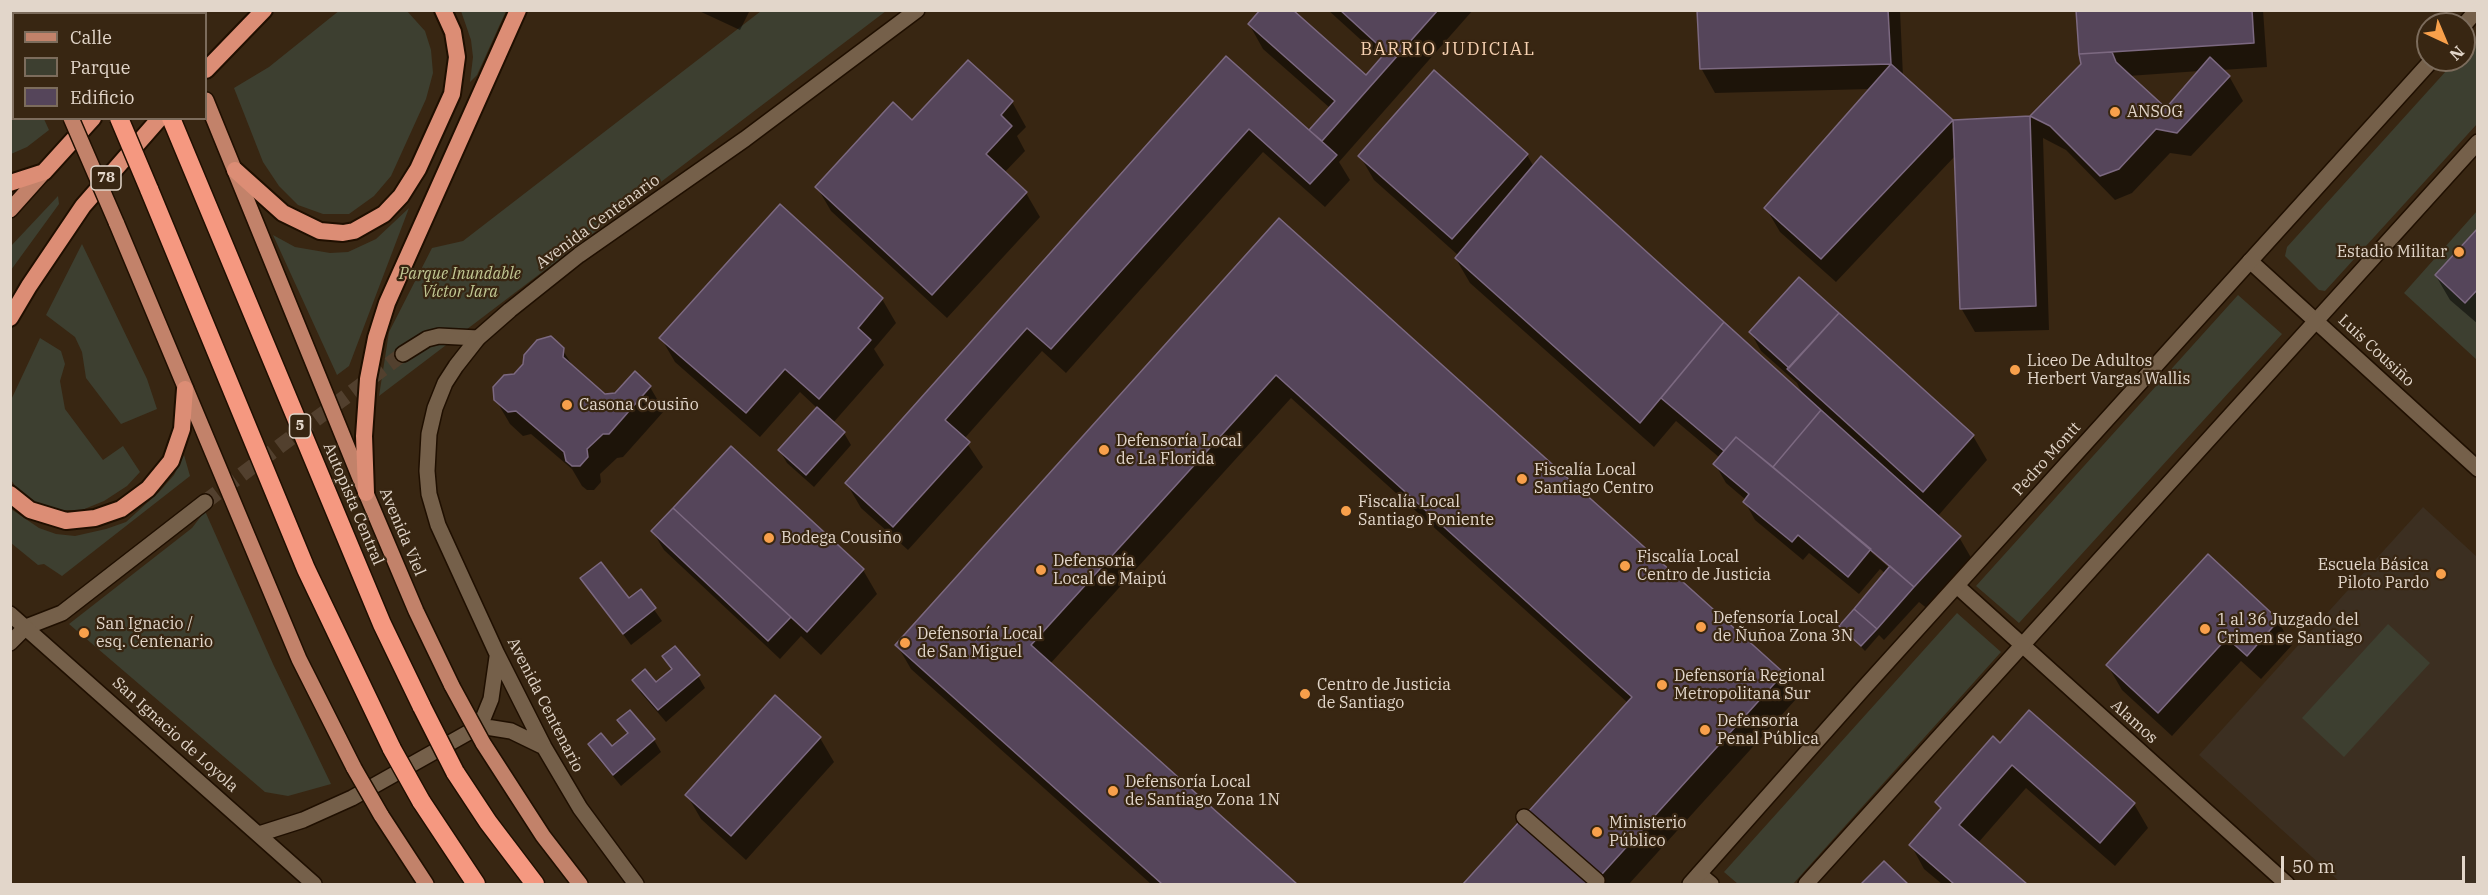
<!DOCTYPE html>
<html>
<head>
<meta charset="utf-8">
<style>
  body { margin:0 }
  #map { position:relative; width:2488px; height:895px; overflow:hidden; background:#382612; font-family:"IBM Plex Serif",serif }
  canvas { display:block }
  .frame { position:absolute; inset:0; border:12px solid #e2d6ca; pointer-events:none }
  .legend { position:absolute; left:12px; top:12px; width:195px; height:108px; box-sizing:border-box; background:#382612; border:2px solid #7c6c5c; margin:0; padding:8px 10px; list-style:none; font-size:18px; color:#e2d6ca }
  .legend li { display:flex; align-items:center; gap:12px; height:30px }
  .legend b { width:30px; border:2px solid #7c6c5c }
  .north { position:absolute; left:2416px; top:12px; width:60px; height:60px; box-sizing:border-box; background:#382612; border:2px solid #7c6c5c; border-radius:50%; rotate:136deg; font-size:16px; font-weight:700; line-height:24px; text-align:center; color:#e2d6ca }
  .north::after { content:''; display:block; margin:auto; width:21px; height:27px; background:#f8a04b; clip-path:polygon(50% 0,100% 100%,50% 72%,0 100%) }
  .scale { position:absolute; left:2281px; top:856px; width:184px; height:27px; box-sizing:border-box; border:3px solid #e2d6ca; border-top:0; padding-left:8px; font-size:18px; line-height:21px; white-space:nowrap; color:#e2d6ca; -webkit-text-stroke:4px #382612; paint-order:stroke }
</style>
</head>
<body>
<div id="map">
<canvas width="2488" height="895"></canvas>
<div class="frame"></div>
<ul class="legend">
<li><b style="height:8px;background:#c2826a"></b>Calle</li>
<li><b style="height:16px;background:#3d3f30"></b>Parque</li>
<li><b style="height:16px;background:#55455a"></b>Edificio</li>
</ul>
<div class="north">N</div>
<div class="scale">50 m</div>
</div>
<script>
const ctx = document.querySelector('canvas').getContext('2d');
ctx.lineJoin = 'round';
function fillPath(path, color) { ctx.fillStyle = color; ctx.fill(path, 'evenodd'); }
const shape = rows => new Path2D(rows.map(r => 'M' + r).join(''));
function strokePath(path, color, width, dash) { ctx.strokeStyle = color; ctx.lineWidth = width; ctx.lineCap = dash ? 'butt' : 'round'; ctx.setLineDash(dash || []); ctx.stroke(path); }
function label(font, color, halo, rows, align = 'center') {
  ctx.font = font + ' "IBM Plex Serif",serif'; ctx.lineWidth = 4.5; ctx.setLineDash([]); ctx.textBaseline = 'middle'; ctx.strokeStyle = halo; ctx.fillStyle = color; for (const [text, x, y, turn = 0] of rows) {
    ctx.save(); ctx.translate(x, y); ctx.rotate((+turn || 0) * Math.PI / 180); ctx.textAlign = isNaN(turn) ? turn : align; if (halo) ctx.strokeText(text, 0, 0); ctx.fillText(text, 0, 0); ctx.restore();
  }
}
fillPath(shape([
  [2423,507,2477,557,2477,884,2342,884,2199,755]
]), '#3c2f21');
fillPath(shape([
  [340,10,407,11,425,31,431,50,433,73,426,99,391,176,374,196,349,214,323,214,298,205,279,186,263,162,234,88,269,67],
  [461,11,506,11,477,75,470,82,473,57,471,40],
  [761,11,886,11,379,396,389,332,432,248,463,241],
  [2477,36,2477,124,2325,291,2319,290,2285,256,2287,247,2456,60,2464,60,2464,51],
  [11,41,14,47,14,118,44,119,49,130,27,147,11,154],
  [58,196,59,204,11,270,11,246],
  [409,208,349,366,337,375,273,235,295,247,330,253,348,252,376,239],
  [2477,211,2477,360,2404,293],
  [82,244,147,379,157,409,121,424,86,378,82,352,75,337,46,315],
  [2238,295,2282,334,2019,623,1976,586],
  [40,338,61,351,65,364,60,381,65,409,103,460,123,446,140,472,127,486,104,501,82,510,51,510,31,501,19,491,11,480,11,400],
  [184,455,190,476,62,576,44,564,38,565,11,543,11,509,39,528,56,534,75,536,106,529,126,522,159,492,174,475],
  [205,511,273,664,331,784,288,796,265,792,69,624,192,528],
  [1957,613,2001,652,1793,884,1738,884,1724,872],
  [2388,624,2430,663,2344,757,2302,718]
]), '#3d3f30');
fillPath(shape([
  [697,10,750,10,740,30],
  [1328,10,1473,10,1339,162,1350,180,1325,207,1263,152,1066,373,1042,351,964,439,983,467,908,550,861,508,847,484,1226,58,1309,132,1330,108,1263,49,1249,24,1366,77,1382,59],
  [1699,10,1900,10,1903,77,1953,121,2030,118,2083,64,2079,10,2263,10,2267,67,2222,70,2229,76,2243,101,2191,156,2170,153,2132,193,2115,200,2066,150,2043,138,2049,330,1975,332,1961,308,1956,155,1836,282,1780,232,1766,208,1871,89,1715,93,1701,68],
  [2200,71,2166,110,2128,76],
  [1012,102,1026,127,1017,136,1025,151,1004,173,1026,193,1040,217,947,318,831,211,817,187,912,122],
  [1527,155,1534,167,1541,159,1804,397,1797,383,1761,351,1751,333,1839,315,1973,436,1987,460,1937,517,1959,537,1973,561,1929,610,1919,602,1884,640,1879,635,1865,651,1841,626,1886,574,1880,569,1859,594,1809,553,1803,560,1755,520,1745,502,1746,500,1726,483,1715,464,1720,458,1676,421,1654,447,1470,283,1456,259,1459,256,1374,180,1360,156],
  [1871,548,1897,570,1895,573,1871,552],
  [1279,220,1783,674,1797,698,1629,884,1465,884,1628,703,1291,398,1050,664,1294,884,1151,884,911,669,897,645],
  [2478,230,2478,324,2450,300,2436,276],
  [882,299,896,323,874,349,884,365,833,423,844,433,851,445,814,487,787,463,780,451,817,408,800,392,760,437,675,362,661,338],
  [562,349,574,368,605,396,616,395,635,374,650,387,664,411,623,457,617,458,600,474,601,482,594,490,587,490,582,486,572,469,531,434,523,436,510,424,496,400,515,375],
  [731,448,863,570,877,594,821,655,801,636,780,659,664,550,653,532],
  [2208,557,2278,621,2292,645,2261,679,2241,661,2172,736,2122,690,2108,666],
  [582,578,628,600,641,591,662,621,631,645],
  [663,657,698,676,705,688,666,722,641,693,634,681,656,684,672,671],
  [619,721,654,740,661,752,621,786,597,757,590,745,612,748,628,735],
  [820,738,834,762,746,860,701,819,687,795],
  [2001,745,2134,804,2148,828,2115,866,2026,788,1978,843,2025,884,1942,884,1924,869,1911,845,1941,810,1937,802],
  [1884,863,1906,884,1863,884]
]), '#0007');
const building = shape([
  [1260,10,1293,10,1366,75,1386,52,1340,10,1438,10,1322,141,1309,130,1335,101,1248,24,1260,10],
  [1697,10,1888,10,1891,64,1700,69,1697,10],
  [2076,10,2252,10,2254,43,2079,54,2076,10],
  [2112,52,2116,62,2166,108,2210,57,2230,76,2177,133,2156,129,2119,169,2100,176,2050,126,2030,116,2081,64,2079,54,2112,52],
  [1226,56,1337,155,1310,184,1249,129,1051,349,1027,328,945,420,970,442,893,527,845,483,1226,56],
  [968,60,1013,101,1001,115,1012,126,986,154,1027,192,932,295,815,187,893,102,912,120,968,60],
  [1891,64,1953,120,1821,259,1764,208,1891,64],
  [1434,70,1528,154,1452,239,1358,156,1434,70],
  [2030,116,2036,306,1960,309,1953,120,2030,116],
  [1541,156,1724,322,1640,423,1455,258,1541,156],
  [780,204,883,298,858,328,871,340,819,399,785,369,746,413,659,338,780,204],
  [1279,218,1784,673,1593,884,1463,884,1632,697,1276,375,1031,645,1297,884,1162,884,895,645,1279,218],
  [2478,228,2478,289,2465,303,2435,275,2478,228],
  [1799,277,1839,313,1789,368,1749,332,1799,277],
  [1839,313,1974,435,1923,492,1787,369,1839,313],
  [1724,322,1821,410,1773,467,1736,437,1724,451,1661,398,1724,322],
  [551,336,564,348,563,357,605,394,615,393,635,371,651,386,609,434,603,434,587,449,588,457,580,466,572,466,566,461,564,452,516,411,508,412,494,400,493,387,504,375,514,374,523,364,524,355,537,340,551,336],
  [817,407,845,432,806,475,778,450,817,407],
  [1821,410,1961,536,1914,587,1773,467,1821,410],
  [1736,437,1871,549,1848,577,1798,535,1792,542,1743,502,1749,494,1713,464,1736,437],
  [731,446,864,569,807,632,673,508,731,446],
  [673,508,791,617,768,641,651,531,673,508],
  [2208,554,2279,620,2247,656,2227,638,2158,713,2106,665,2208,554],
  [601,562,629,598,641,589,656,608,623,634,580,578,601,562],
  [1890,566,1914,587,1877,629,1854,609,1890,566],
  [1854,609,1877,629,1861,646,1839,626,1854,609],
  [675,646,700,675,658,710,632,680,645,669,656,682,672,669,662,656,675,646],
  [775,695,821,737,731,836,685,795,775,695],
  [630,710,655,739,613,775,588,744,601,733,612,746,628,733,617,720,630,710],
  [2029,710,2135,803,2100,843,2012,765,1959,825,2027,884,1954,884,1909,845,1941,808,1935,802,1993,736,2000,743,2029,710],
  [1884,861,1908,884,1861,884,1884,861]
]);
fillPath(building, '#55455a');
strokePath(building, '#7c6981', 1.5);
strokePath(shape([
  [205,502,403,354]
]), '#52402e', 15, [15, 8]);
const pedestrian = shape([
  [403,354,427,339,439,336,478,338],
  [26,627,62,613,205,502],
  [1524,817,1597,881]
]);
const minor = shape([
  [2250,261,2478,469],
  [1957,586,2287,884],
  [10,643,26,627],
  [1699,874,1711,884]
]);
const tertiary = shape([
  [2464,25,2477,10],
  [10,614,314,884],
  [480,726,511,731,544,747],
  [259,834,303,820,352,798,480,726,491,699,497,657],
  [636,884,580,808,544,747,497,654,438,525,429,494,427,471,429,434,435,408,445,383,456,366,478,338,510,310,579,255,745,139,917,10],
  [1690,884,1863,689,2432,60],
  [1806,884,2478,142]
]);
const primary = shape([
  [21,10,22,14],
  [169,10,170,14],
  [206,100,366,493,416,611,452,686],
  [10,210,44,172],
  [116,222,299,659,354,768],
  [483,743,543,836,580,884],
  [381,815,426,884]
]);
const trunk = shape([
  [192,14,195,10],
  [206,70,264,10],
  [235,170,283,213,320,231,343,233,354,231,384,214,401,196,418,169,452,94,457,57,453,32,443,10],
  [10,183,44,172,93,118],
  [10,318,29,286,83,206,160,118],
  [366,493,364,436,368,379,376,338,387,303,518,10],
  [10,494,30,510,66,521,95,518,121,509,148,489,171,461,182,429,185,389]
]);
const motorway = shape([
  [67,10,69,14],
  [124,10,126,14],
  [171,118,382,624,422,707],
  [149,189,306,569,392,749],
  [455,772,488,822,535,884],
  [421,801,476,884]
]);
strokePath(pedestrian, '#1f0f00', 18);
strokePath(minor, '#1f0f00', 18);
strokePath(tertiary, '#1f0f00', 18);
strokePath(primary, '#1f0f00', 18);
strokePath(trunk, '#1f0f00', 20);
strokePath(motorway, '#1f0f00', 21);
strokePath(pedestrian, '#75604a', 15);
strokePath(minor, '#75604a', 15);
strokePath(tertiary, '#75604a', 15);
strokePath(primary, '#c2826a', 15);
strokePath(trunk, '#dc8d75', 16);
strokePath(motorway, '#f59880', 18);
const primaryBridge = shape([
  [71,118,116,222],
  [452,686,483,743],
  [354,768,381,815]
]);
const motorwayBridge = shape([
  [119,118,149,189],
  [422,707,455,772],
  [392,749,421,801]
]);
strokePath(primaryBridge, '#1f0f00', 18, []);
strokePath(motorwayBridge, '#1f0f00', 21, []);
strokePath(primaryBridge, '#c2826a', 15);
strokePath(motorwayBridge, '#f59880', 18);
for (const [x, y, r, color] of [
  [2115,112,6,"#f8a04b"],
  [2459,252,6,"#f8a04b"],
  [2015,370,6,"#f8a04b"],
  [567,405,6,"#f8a04b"],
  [1104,450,6,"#f8a04b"],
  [1522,479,6,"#f8a04b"],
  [1346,511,6,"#f8a04b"],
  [769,538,6,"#f8a04b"],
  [1625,566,6,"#f8a04b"],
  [1041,570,6,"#f8a04b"],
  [2441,574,6,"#f8a04b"],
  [1701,627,6,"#f8a04b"],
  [2205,629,6,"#f8a04b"],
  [84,633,6,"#f8a04b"],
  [905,643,6,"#f8a04b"],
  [1662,685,6,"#f8a04b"],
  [1305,694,6,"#f8a04b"],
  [1705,730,6,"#f8a04b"],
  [1113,791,6,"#f8a04b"],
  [1597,832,6,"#f8a04b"]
]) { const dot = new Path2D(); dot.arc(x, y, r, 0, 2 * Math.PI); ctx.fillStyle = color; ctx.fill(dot); strokePath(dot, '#382612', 2); }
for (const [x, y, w] of [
  [106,178,30],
  [300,426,21]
]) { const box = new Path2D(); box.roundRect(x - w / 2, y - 12, w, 24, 4.5); ctx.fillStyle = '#382612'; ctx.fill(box); strokePath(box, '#e2d6ca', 1.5); }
label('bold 15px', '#e2d6ca', null, [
  ["78",106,178],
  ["5",300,426]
]);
label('16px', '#e2d6ca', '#382612', [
  ["ANSOG",2127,112],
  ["Estadio Militar",2447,252,"right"],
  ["Liceo De Adultos",2027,361],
  ["Herbert Vargas Wallis",2027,379],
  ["Casona Cousiño",579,405],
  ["Defensoría Local",1116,441],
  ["de La Florida",1116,459],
  ["Fiscalía Local",1534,470],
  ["Santiago Centro",1534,488],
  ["Fiscalía Local",1358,502],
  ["Santiago Poniente",1358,520],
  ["Bodega Cousiño",781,538],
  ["Fiscalía Local",1637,557],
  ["Centro de Justicia",1637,575],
  ["Defensoría",1053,561],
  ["Local de Maipú",1053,579],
  ["Escuela Básica",2429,565,"right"],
  ["Piloto Pardo",2429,583,"right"],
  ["Defensoría Local",1713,618],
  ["de Ñuñoa Zona 3N",1713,636],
  ["1 al 36 Juzgado del",2217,620],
  ["Crimen se Santiago",2217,638],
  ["San Ignacio /",96,624],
  ["esq. Centenario",96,642],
  ["Defensoría Local",917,634],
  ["de San Miguel",917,652],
  ["Defensoría Regional",1674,676],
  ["Metropolitana Sur",1674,694],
  ["Centro de Justicia",1317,685],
  ["de Santiago",1317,703],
  ["Defensoría",1717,721],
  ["Penal Pública",1717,739],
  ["Defensoría Local",1125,782],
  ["de Santiago Zona 1N",1125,800],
  ["Ministerio",1609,823],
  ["Público",1609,841]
], 'left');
label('16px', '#e2d6ca', '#382612', [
  ["Avenida Centenario",598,222,-36],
  ["Luis Cousiño",2376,351,43],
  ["Pedro Montt",2047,459,-48],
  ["Autopista Central",353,504,67],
  ["Avenida Viel",402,532,67],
  ["Avenida Centenario",545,705,63],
  ["Alamos",2134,722,42],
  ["San Ignacio de Loyola",175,735,42]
]);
label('italic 16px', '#c1c793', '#382612', [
  ["Parque Inundable",460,274],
  ["Víctor Jara",460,292]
]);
ctx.letterSpacing = '1.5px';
label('18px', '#f7d1b1', '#382612', [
  ["BARRIO JUDICIAL",1448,50]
]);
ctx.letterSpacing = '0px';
</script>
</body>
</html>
